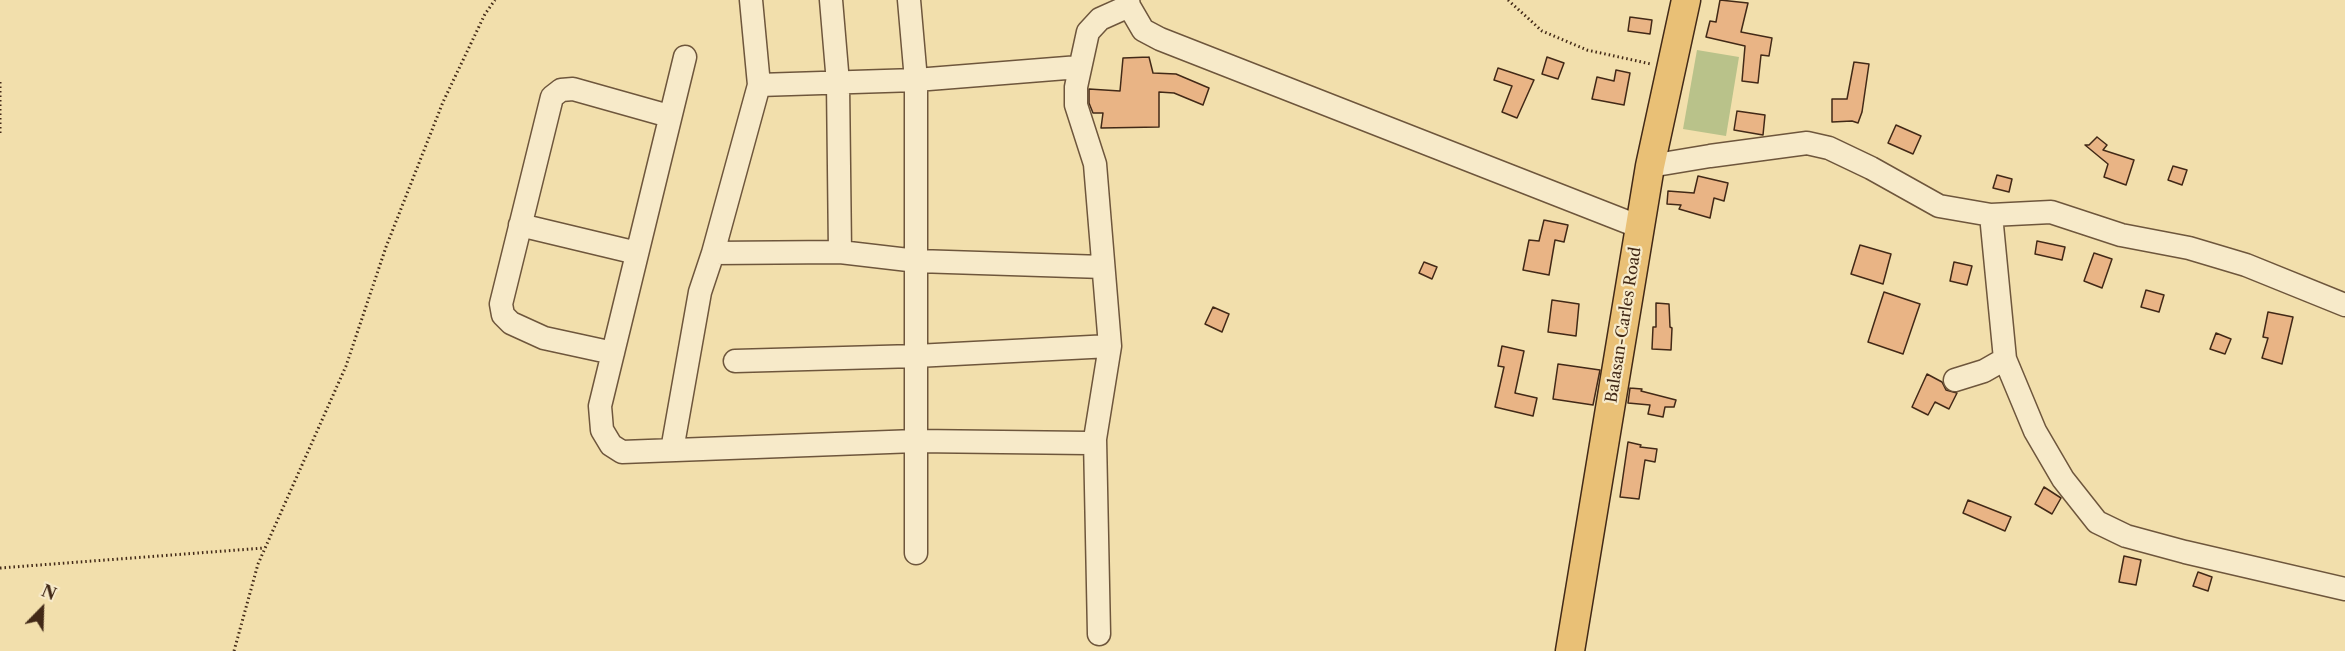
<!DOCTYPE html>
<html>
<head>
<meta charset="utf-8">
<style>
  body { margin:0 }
  #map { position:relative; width:2345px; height:651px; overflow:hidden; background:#f2dfac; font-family:"Libre Caslon Text",serif }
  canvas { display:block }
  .north { position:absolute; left:12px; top:579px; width:60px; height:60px; -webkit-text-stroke:4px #f7eac9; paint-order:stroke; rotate:23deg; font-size:16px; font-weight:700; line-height:24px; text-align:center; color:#422917 }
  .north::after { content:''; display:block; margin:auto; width:21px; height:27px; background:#422917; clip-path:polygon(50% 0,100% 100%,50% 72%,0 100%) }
</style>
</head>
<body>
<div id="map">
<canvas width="2345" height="651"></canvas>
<div class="north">N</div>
</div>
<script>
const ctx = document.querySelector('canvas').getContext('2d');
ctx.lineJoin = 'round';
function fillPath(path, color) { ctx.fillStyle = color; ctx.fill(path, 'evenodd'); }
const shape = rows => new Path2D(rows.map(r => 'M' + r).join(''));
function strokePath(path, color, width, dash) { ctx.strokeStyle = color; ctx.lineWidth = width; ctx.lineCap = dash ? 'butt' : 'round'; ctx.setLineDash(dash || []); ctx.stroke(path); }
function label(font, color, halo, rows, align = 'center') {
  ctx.font = font + ' "Libre Caslon Text",serif'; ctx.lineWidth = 4.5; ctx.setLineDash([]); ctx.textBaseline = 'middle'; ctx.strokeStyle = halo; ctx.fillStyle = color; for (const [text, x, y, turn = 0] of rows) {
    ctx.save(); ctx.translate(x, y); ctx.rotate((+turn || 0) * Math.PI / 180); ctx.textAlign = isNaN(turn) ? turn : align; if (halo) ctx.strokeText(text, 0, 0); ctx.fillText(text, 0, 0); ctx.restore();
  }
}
fillPath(shape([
  [1697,50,1739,57,1726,136,1683,129]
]), '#b9c28a');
const building = shape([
  [1720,0,1748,3,1741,32,1772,38,1769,56,1761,55,1758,83,1742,81,1745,46,1706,37,1710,21,1716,22,1720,0],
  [1630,17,1652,20,1650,34,1628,31,1630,17],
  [1149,57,1153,73,1176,74,1209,88,1203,105,1174,93,1159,92,1159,127,1101,128,1103,113,1093,113,1089,103,1089,89,1120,91,1123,58,1149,57],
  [1547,57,1564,63,1558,79,1542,74,1547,57],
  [1854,62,1869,64,1862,112,1858,123,1852,121,1832,122,1832,99,1847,99,1854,62],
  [1498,68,1534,80,1517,118,1502,112,1512,86,1494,80,1498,68],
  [1616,70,1630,73,1624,105,1592,99,1597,77,1614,81,1616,70],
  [1737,111,1765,115,1763,135,1734,130,1737,111],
  [1896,125,1921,136,1913,154,1888,143,1896,125],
  [2097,137,2107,145,2103,150,2134,160,2126,185,2104,177,2108,164,2085,145,2089,145,2097,137],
  [2173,166,2187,170,2182,185,2168,180,2173,166],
  [1997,175,2012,179,2009,192,1993,188,1997,175],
  [1698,176,1728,183,1724,201,1714,198,1710,218,1679,209,1681,205,1667,204,1668,191,1694,193,1698,176],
  [1544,220,1568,225,1564,242,1555,240,1549,275,1523,270,1529,240,1539,241,1544,220],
  [2037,241,2065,247,2062,260,2035,254,2037,241],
  [1860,245,1891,254,1883,284,1851,274,1860,245],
  [2094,253,2112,259,2102,288,2084,281,2094,253],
  [1424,262,1437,267,1432,279,1419,273,1424,262],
  [1954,262,1972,266,1967,285,1950,281,1954,262],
  [2146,290,2164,295,2159,312,2141,307,2146,290],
  [1884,292,1920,304,1903,354,1868,342,1884,292],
  [1552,300,1579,304,1576,336,1548,332,1552,300],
  [1656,303,1669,304,1670,327,1672,328,1671,350,1652,349,1653,327,1656,327,1656,303],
  [1213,307,1229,314,1222,332,1205,324,1213,307],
  [2268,312,2293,317,2282,364,2262,358,2268,338,2263,337,2268,312],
  [2216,333,2231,339,2225,354,2210,349,2216,333],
  [1502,346,1524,351,1515,393,1537,398,1533,416,1495,407,1504,367,1498,366,1502,346],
  [1558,364,1600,370,1593,405,1553,399,1558,364],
  [1927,374,1942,382,1946,390,1957,393,1949,409,1935,402,1928,415,1912,407,1927,374],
  [1630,388,1642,389,1641,391,1676,400,1674,407,1665,407,1663,417,1648,414,1650,405,1628,403,1630,388],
  [1628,442,1641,445,1640,447,1657,449,1655,462,1645,460,1639,499,1620,497,1628,442],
  [2044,487,2061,498,2052,514,2035,504,2044,487],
  [1968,500,2011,517,2005,531,1963,513,1968,500],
  [2124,556,2141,560,2136,585,2119,582,2124,556],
  [2198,572,2212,577,2208,591,2193,586,2198,572]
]);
fillPath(building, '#e9b485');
strokePath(building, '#422917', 1.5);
const minor = shape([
  [751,0,759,85,916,80,909,0],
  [831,0,838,83,840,252],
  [1128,0,1129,6,1143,30,1160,39,1640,227],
  [685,57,600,406,602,430,611,445,622,452,916,441,916,553],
  [1079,67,916,80,916,441,1088,443,1095,439,1110,346,1095,164,1076,105,1076,87,1088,32,1100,19,1129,6],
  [1650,166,1710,156,1807,143,1829,148,1871,168,1939,206,1991,215,2051,212,2121,235,2189,248,2246,265,2345,305],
  [1991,215,2005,359,2035,431,2063,479,2097,522,2126,536,2185,552,2345,589],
  [520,225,637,253],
  [713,253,759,85],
  [613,353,544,338,511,323,503,315,501,304,552,97,561,90,573,89,669,116],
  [735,361,916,356,1110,346],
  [1955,380,1984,371,2005,359],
  [1095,439,1099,634],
  [672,450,700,292,713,253,840,252,917,261,1103,267]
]);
const major = shape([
  [1570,651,1650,166,1686,0]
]);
strokePath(minor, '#6e563c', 25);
strokePath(major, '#422917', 31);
strokePath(shape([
  [1508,0,1542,31,1587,50,1651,64],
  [0,82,0,135],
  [0,568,264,548],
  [234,651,258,564,346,366,386,247,443,102,485,14,495,0]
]), '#422917', 3, [1.5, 3]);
strokePath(minor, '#f7eac9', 22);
strokePath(major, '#e9c076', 28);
label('16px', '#422917', '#f7eac9', [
  ["Balasan-Carles Road",1624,325,-81]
]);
</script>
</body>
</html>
